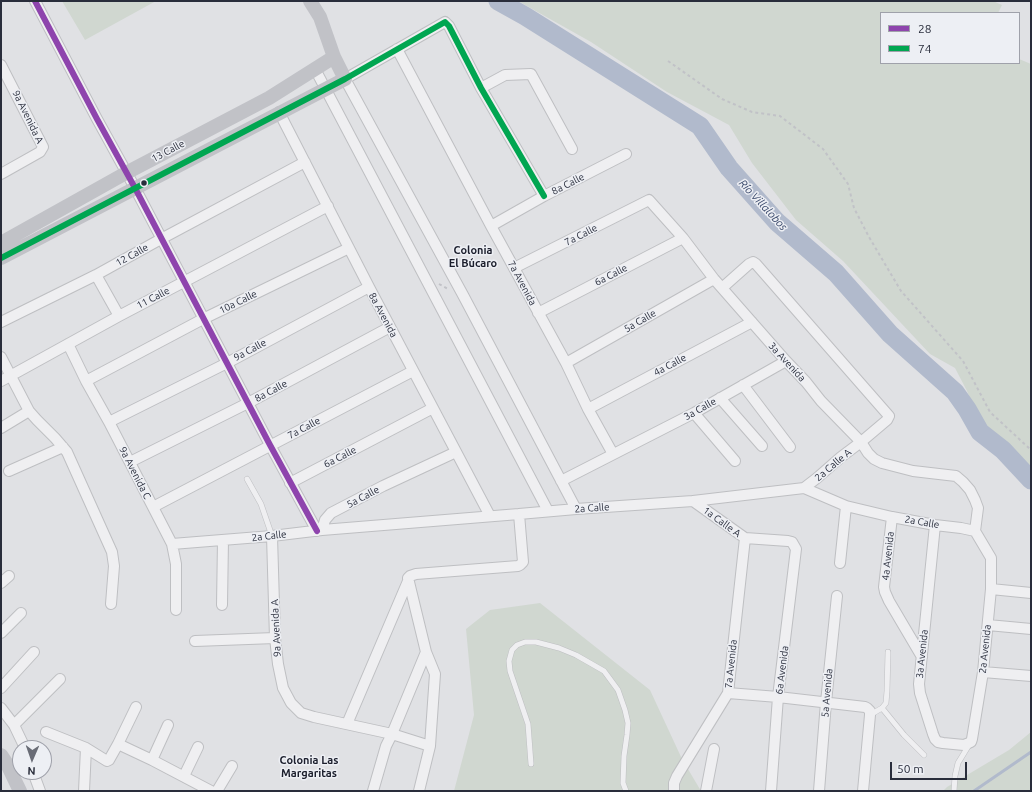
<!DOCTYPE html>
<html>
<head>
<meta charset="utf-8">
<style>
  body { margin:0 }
  #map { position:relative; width:1032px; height:792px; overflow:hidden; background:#e0e1e4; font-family:Ubuntu,sans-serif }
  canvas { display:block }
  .frame { position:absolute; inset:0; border:2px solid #292d3b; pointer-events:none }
  .legend { position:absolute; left:880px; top:12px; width:140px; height:52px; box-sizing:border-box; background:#edeff4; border:1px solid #9fa1aa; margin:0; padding:5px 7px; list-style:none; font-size:12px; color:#292d3b }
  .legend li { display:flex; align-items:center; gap:8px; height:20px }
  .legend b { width:20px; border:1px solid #9fa1aa }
  .north { position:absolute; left:12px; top:740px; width:40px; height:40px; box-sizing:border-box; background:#edeff4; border:1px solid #9fa1aa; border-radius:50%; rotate:182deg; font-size:11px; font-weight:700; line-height:16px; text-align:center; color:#292d3b }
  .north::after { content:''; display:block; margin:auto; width:14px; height:18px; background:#696c76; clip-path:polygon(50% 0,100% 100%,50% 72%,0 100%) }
  .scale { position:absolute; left:890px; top:762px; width:77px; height:18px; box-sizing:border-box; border:2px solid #292d3b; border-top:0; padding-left:5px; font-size:12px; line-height:14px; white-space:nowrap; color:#292d3b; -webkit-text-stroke:3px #edeff4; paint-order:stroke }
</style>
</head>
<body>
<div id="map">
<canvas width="1032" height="792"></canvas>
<div class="frame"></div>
<ul class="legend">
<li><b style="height:5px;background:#8e44ad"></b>28</li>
<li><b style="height:5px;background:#00a651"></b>74</li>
</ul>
<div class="north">N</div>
<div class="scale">50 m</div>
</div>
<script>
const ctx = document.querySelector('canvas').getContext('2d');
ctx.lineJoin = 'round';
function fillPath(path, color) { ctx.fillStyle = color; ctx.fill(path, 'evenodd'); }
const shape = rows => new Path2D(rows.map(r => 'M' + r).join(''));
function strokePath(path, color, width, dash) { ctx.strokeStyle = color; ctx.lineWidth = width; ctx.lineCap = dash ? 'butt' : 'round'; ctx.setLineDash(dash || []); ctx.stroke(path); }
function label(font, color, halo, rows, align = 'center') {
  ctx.font = font + ' Ubuntu,sans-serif'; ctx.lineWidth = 3; ctx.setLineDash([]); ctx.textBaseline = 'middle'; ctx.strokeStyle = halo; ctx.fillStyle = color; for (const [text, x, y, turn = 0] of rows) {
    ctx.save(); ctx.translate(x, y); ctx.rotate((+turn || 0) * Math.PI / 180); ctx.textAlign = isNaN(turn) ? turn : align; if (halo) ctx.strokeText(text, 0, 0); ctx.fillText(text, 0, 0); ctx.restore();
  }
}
fillPath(shape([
  [62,1,156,1,85,40],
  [518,1,993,1,1002,5,998,13,881,13,881,63,1019,63,1019,59,1031,64,1031,470,979,421,967,391,955,368,930,354,843,261,796,220,752,163,729,125,667,92,591,42],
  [540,603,650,690,682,759,701,791,454,791,474,715,466,629,490,610],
  [1031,732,1031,791,943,791,947,787,1009,750]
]), '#d0d7d0');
strokePath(shape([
  [974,791,1031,752]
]), '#b1bacc', 3);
strokePath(shape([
  [498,1,525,16,700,126,729,168,777,222,836,273,890,334,955,392,967,409,980,432,1003,450,1031,480]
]), '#b1bacc', 19);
const service = shape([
  [247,479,261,504,272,536],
  [882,708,904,735,924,755],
  [870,715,882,708,886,703,887,691,888,652],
  [531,764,528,724,510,671,509,661,512,650,517,645,525,642,536,642,559,648,576,655,604,671,618,690,625,710,628,723,627,735,624,756,623,783,626,791],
  [954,791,955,776,958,763,969,745]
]);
const minor = shape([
  [35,1,97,119,135,188,270,445,317,531],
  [397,49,491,226,566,363,588,409,613,454],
  [1,65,42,145,43,147,40,152,1,174],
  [315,69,548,511],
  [481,88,505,75,531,74,572,149],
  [279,112,369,287,490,516],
  [544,196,481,88,449,26,445,22,345,79,463,295,576,509],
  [491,226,544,196,626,154],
  [514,268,649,200,683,238,714,279,786,361,806,382,821,401,861,442,868,453,874,459,882,463,913,471,956,476,963,482,970,490,975,500,978,508,975,531],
  [96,275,119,316],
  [722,288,749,264,753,262,756,264,889,416,887,420,861,442,841,457,817,478,804,488],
  [538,313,683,238],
  [1,322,96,275,161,239,305,162],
  [68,344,86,381,109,422,172,544,176,564,176,610],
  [1,357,29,411,37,420,55,438,67,452,112,552,114,566,111,604],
  [566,363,714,279],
  [1,381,119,316,328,206],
  [86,381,203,319,349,248],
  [743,385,790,447],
  [720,398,762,446],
  [588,409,752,322],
  [694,413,735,461],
  [109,422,227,363,369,287],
  [1,428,29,411],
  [130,462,248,403,390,327],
  [9,471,63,447],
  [561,481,694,413,786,361],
  [290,483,433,408],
  [693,501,745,538,788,541,792,542,796,549,778,697,771,791],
  [153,507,413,371],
  [892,517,884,587,885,592,889,601,922,657],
  [322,530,325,520,331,513,383,486,456,452],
  [272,536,275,638,278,664,283,688,291,703,301,713,314,717,392,734,430,746],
  [172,544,272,536,322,530,519,514,576,509,693,501,804,488,846,506,892,517,935,525,961,528,975,531,991,558,991,589,983,672,972,739,971,742,964,745,943,743,938,742,935,739,933,734,920,693,919,684,935,525],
  [840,563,846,506],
  [1,583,9,576],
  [991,589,1031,593],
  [222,605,223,540],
  [988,625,1031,629],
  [1,633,21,613],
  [195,641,275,638],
  [983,672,1031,676],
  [1,688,34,652],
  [728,693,778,697,865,707,867,708,870,711,870,715,863,791],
  [1,708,14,725,25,748],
  [347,724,408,581],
  [14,725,60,679],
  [46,732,86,748,107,761,109,760,118,744,136,707],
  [118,744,152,760,211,791],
  [152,760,168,725],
  [33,772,40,791],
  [184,776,198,747],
  [84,791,86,748],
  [217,791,232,766],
  [373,791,386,746,392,734,426,652],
  [419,791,430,746,435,674,426,652,408,578,410,576,416,574,518,566,520,565,523,562,519,514],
  [674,791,674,783,677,776,728,693,745,538],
  [706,791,714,749],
  [819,791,826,702,837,596]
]);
strokePath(service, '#bebfc2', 6);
strokePath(minor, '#bebfc2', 12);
strokePath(shape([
  [668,61,722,99,752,112,780,116,823,149,848,184,854,208,869,237,901,291,963,361,990,412,1031,450],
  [439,284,448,289]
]), '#c1c2c7', 2, [3, 3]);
strokePath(service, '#efeff1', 5);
strokePath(minor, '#efeff1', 10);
strokePath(shape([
  [1,243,126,173,269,98,334,57],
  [1,258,345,79,334,57,320,17,310,1],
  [1,755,7,764,20,791]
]), '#c1c2c7', 14);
strokePath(shape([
  [35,1,97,119,135,188,270,445,317,531]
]), '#8e44ad', 6);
strokePath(shape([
  [1,258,345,79,445,22,449,26,481,88,544,196]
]), '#00a651', 6);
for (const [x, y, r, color] of [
  [144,183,3.5,"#292d3b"]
]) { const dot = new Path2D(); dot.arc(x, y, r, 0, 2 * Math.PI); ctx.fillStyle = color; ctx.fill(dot); strokePath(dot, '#edeff4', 1.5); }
label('10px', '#292d3b', '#edeff4', [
  ["9a Avenida A",28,117,64],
  ["13 Calle",168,151,-28],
  ["8a Calle",568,184,-27],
  ["7a Calle",581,235,-27],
  ["12 Calle",132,255,-29],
  ["6a Calle",611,275,-27],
  ["7a Avenida",522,283,62],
  ["11 Calle",153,298,-27],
  ["10a Calle",238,302,-26],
  ["8a Avenida",383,315,62],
  ["5a Calle",640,321,-30],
  ["9a Calle",250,350,-28],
  ["3a Avenida",787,362,47],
  ["4a Calle",670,365,-28],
  ["8a Calle",271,391,-28],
  ["3a Calle",700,409,-29],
  ["7a Calle",304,428,-28],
  ["6a Calle",340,457,-27],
  ["2a Calle A",833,465,-40],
  ["9a Avenida C",135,473,63],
  ["5a Calle",363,497,-28],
  ["2a Calle",592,508,-4],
  ["1a Calle A",722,522,36],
  ["2a Calle",922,522,10],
  ["2a Calle",269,536,-6],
  ["4a Avenida",888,556,-84],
  ["9a Avenida A",276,628,-93],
  ["2a Avenida",985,649,-84],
  ["3a Avenida",922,654,-84],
  ["7a Avenida",731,664,-84],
  ["6a Avenida",782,670,-83],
  ["5a Avenida",827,693,-85]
]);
label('italic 11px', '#38476a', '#edeff4', [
  ["Río Villalobos",763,205,47]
]);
label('bold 11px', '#1b1e2c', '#edeff4', [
  ["Colonia",473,250],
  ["El Búcaro",473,263],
  ["Colonia Las",309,760],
  ["Margaritas",309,773]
]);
</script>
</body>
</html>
